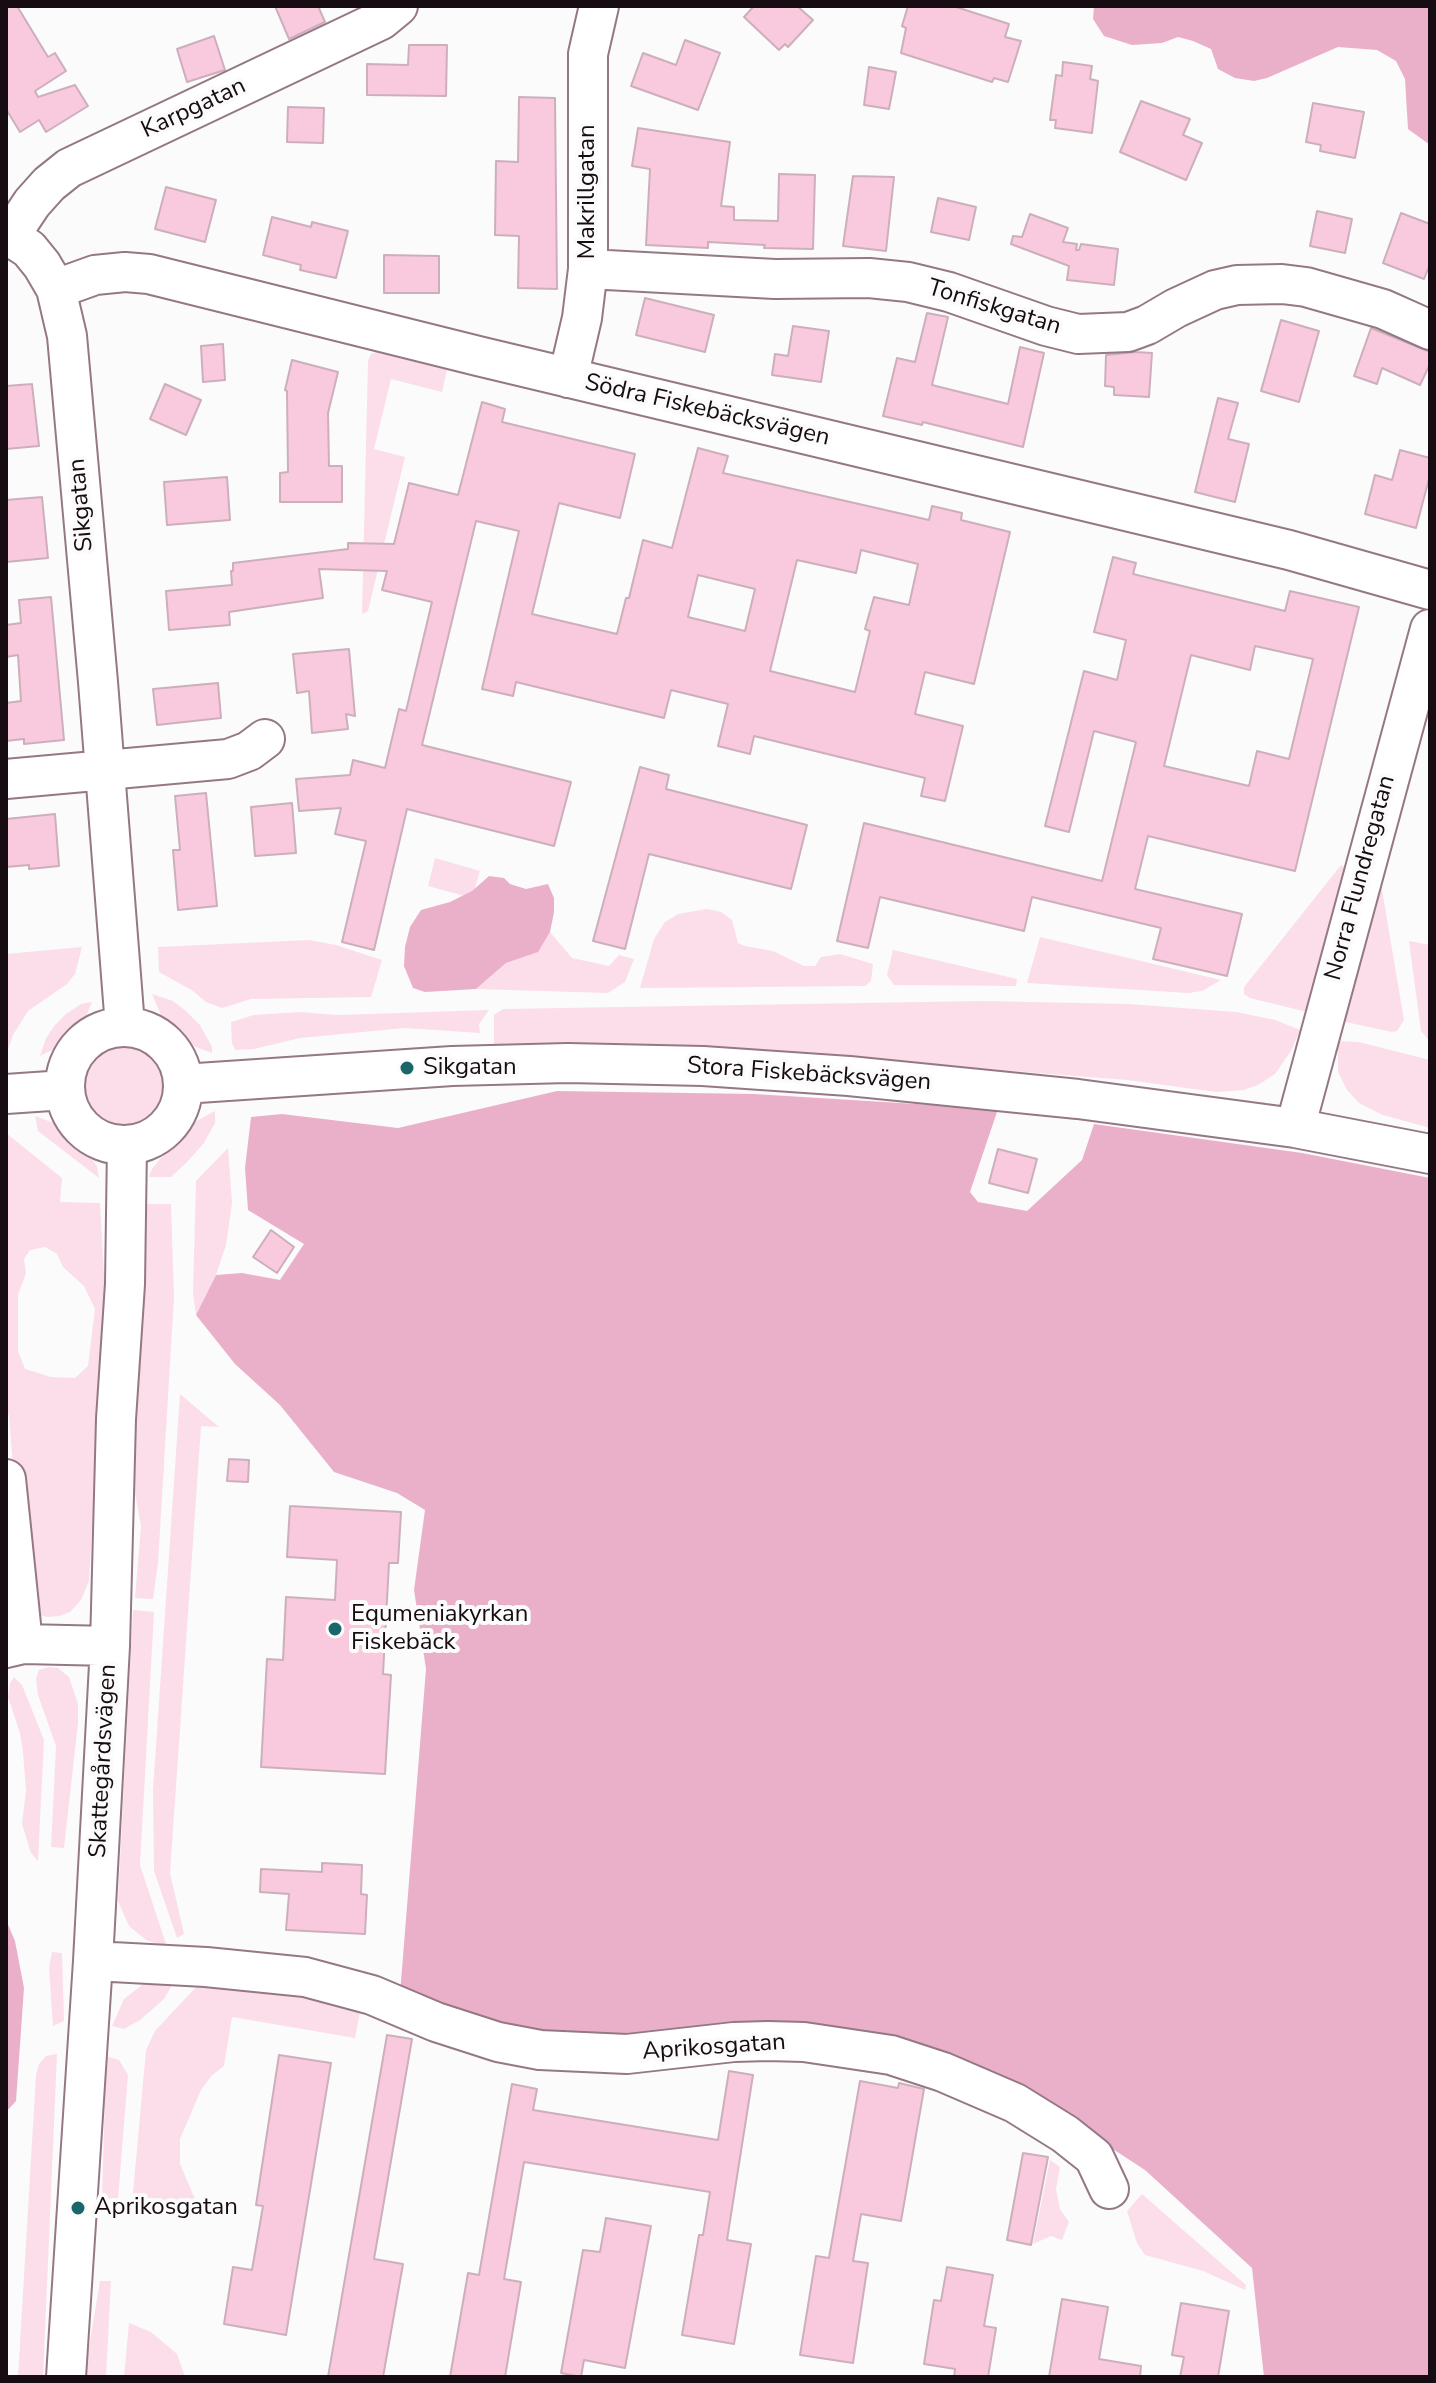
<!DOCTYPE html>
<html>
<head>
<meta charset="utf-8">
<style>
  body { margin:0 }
  #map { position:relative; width:1436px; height:2383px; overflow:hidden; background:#fbfbfb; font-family:"Nunito Sans",sans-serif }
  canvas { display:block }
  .frame { position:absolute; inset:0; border:8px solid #160c11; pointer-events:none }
</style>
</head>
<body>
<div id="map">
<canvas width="1436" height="2383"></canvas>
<div class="frame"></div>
</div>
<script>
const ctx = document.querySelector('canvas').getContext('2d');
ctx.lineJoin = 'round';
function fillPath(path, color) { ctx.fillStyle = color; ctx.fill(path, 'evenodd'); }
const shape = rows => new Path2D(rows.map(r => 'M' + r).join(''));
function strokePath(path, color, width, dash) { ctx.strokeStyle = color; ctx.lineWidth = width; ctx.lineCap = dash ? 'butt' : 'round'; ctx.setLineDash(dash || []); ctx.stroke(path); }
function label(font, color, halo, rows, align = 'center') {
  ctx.font = font + ' "Nunito Sans",sans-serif'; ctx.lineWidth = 8; ctx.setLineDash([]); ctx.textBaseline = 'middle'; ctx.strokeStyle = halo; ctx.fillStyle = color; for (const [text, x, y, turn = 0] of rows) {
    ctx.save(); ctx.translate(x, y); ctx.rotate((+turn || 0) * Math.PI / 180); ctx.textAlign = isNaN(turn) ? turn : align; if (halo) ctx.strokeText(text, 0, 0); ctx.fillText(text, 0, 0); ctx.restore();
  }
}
fillPath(shape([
  [376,352,447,370,442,392,391,379,374,449,405,457,368,611,362,614,368,361,371,354],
  [435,858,480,871,472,898,428,886],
  [1341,865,1346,868,1307,1012,1250,998,1244,994,1244,987],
  [1379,872,1404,1020,1397,1031,1392,1032,1341,1021],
  [707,909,721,912,732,920,738,943,745,946,773,951,804,966,815,966,821,957,840,954,873,964,871,981,865,986,640,988,654,939,665,922,678,914],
  [550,932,572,958,609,966,619,955,634,959,625,982,608,993,476,989,506,963,537,952],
  [1040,937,1221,980,1202,991,1188,993,1027,983],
  [309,940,336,945,382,960,371,997,251,999,222,1008,206,1002,193,991,159,972,158,947],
  [1409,941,1430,945,1430,1042,1421,1031],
  [82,947,75,974,67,984,28,1011,13,1035,6,1055,6,954],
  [893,950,1017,979,1016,986,894,985,887,975],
  [152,994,173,1001,186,1011,200,1025,212,1047,212,1053,188,1044,161,1015],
  [982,1001,1128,1004,1236,1012,1275,1020,1300,1030,1291,1051,1275,1074,1258,1085,1244,1090,1216,1092,1127,1080,796,1054,656,1046,494,1044,494,1015,503,1009],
  [92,1002,84,1021,62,1045,40,1056,46,1038,55,1025,66,1014,81,1004],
  [489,1010,479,1024,480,1033,405,1028,300,1038,254,1049,235,1050,232,1043,231,1022,254,1015,299,1012,338,1015],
  [1338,1041,1359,1042,1430,1060,1430,1128,1383,1115,1359,1103,1347,1090,1338,1072],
  '84 1086a40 40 0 1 1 80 0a40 40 0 1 1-80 0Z',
  [215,1111,215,1123,204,1143,187,1162,171,1177,149,1177,152,1169,187,1126],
  [35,1116,59,1125,74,1136,97,1166,99,1178,38,1131],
  [6,1133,62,1178,60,1202,100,1203,105,1293,89,1581,81,1600,70,1612,59,1616,47,1617,36,1614,22,1587,9,1416,6,1409],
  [45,1247,57,1254,63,1267,84,1286,95,1309,88,1366,75,1378,51,1377,25,1369,18,1351,18,1295,26,1273,24,1259,30,1250],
  [228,1148,232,1203,226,1245,216,1275,196,1315,193,1293,196,1181],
  [141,1204,171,1204,174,1297,158,1563,153,1599,135,1598,141,1526,125,1439],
  [180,1394,219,1427,201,1426,170,1873,184,1934,177,1938,154,1871,153,1790],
  [133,1610,154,1612,140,1865,167,1947,146,1940,129,1926,118,1901],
  [49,1667,58,1668,69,1677,78,1704,78,1723,64,1848,51,1847,56,1746,38,1695,36,1679,39,1670],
  [14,1677,22,1685,44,1740,38,1861,31,1853,22,1824,26,1791,23,1752,20,1733,8,1697,10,1683],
  [52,1952,62,1953,64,2021,53,2026,49,1968],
  [175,1980,164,1999,140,2020,124,2029,112,2026,124,1999,142,1985],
  [197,1986,227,1986,308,1998,360,2012,355,2038,232,2017,224,2066,212,2075,201,2090,180,2139,180,2164,198,2206,156,2207,132,2204,146,2050,155,2031],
  [57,2054,43,2377,18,2377,36,2075,39,2064,46,2056],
  [106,2056,119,2060,128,2075,118,2199,102,2198],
  [1050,2160,1060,2167,1056,2189,1060,2209,1069,2222,1062,2240,1051,2236,1033,2244],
  [1142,2194,1246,2285,1245,2290,1203,2271,1145,2255,1137,2243,1127,2211],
  [100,2281,111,2281,106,2377,84,2377],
  [129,2323,151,2332,177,2354,185,2377,124,2377]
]), '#fbdeea');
fillPath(shape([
  [1094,6,1430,6,1430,145,1408,129,1405,79,1396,61,1377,50,1338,47,1267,78,1254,81,1235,78,1218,69,1211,49,1193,41,1178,37,1162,43,1132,45,1104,36,1093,19],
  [489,876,504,878,510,884,526,889,548,884,554,898,554,912,550,932,538,952,506,963,476,989,425,992,413,988,404,966,405,947,410,927,421,910,450,902,472,891],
  [557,1091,754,1094,998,1109,970,1192,978,1202,1027,1211,1082,1160,1094,1124,1302,1153,1430,1178,1430,2377,1264,2377,1252,2268,1145,2170,1036,2099,954,2061,529,2033,400,1994,426,1669,414,1590,425,1510,397,1493,334,1472,280,1405,235,1364,196,1315,216,1275,242,1273,280,1280,304,1244,248,1210,245,1168,251,1117,282,1114,398,1128],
  [6,1920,15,1941,24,1988,16,2101,6,2112]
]), '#eab0ca');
const building = shape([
  [6,6,17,6,48,57,55,53,66,71,35,91,38,97,75,85,88,106,46,132,39,120,20,132,6,109,6,6],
  [275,6,318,6,325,22,289,39,275,6],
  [754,6,797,6,813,20,788,47,785,44,779,50,744,17,754,6],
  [908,6,953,6,1009,24,1005,37,1021,41,1008,82,994,78,992,82,901,53,906,28,902,26,908,6],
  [214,36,225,70,187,82,177,49,214,36],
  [685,40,720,53,698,110,631,86,643,53,676,65,685,40],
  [409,45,447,45,446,96,367,95,367,64,408,65,409,45],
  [1063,62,1092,66,1090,79,1098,81,1092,133,1055,128,1056,120,1050,120,1056,75,1062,76,1063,62],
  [869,67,896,72,889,109,864,105,869,67],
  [519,97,555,98,557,289,518,288,519,236,495,235,496,161,518,162,519,97],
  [1141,101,1190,119,1183,135,1202,143,1186,180,1120,152,1141,101],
  [1313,103,1364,112,1355,158,1320,151,1321,145,1306,142,1313,103],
  [288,107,324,108,323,143,287,142,288,107],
  [638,128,730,142,721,206,734,207,734,220,778,221,779,174,815,175,813,249,764,248,765,245,708,242,708,248,646,245,650,169,632,166,638,128],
  [853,176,894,177,886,251,843,246,853,176],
  [166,187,216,200,205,242,155,229,166,187],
  [938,198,976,207,969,240,931,232,938,198],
  [1317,211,1352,219,1345,253,1310,246,1317,211],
  [1401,213,1430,224,1430,264,1424,279,1383,263,1401,213],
  [1030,214,1068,228,1063,242,1077,244,1076,250,1079,250,1081,244,1118,249,1114,285,1067,280,1069,266,1011,244,1013,236,1022,237,1030,214],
  [272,217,311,227,312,222,348,231,336,278,300,270,301,265,263,255,272,217],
  [384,255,439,256,439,293,384,293,384,255],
  [645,298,714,315,705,352,636,335,645,298],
  [927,313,948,317,932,385,1008,404,1020,347,1044,353,1023,447,923,422,922,425,883,416,897,358,915,362,927,313],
  [1281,320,1319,331,1299,402,1261,391,1281,320],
  [793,326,829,331,821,382,772,375,775,354,788,356,793,326],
  [1371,328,1430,352,1430,364,1420,385,1382,368,1377,384,1354,376,1371,328],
  [223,344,225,380,203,382,201,346,223,344],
  [1136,352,1152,353,1149,397,1114,395,1114,387,1105,386,1106,355,1136,352],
  [292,360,338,372,328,413,329,466,342,466,342,502,280,502,280,473,288,472,287,391,285,390,292,360],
  [32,384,39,446,6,449,6,386,32,384],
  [165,384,201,400,186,435,150,419,165,384],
  [1218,398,1238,403,1228,439,1249,444,1235,502,1195,492,1218,398],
  [482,402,505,409,502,422,635,454,620,518,559,503,532,614,617,634,626,598,629,598,643,540,672,548,698,448,728,456,723,473,929,520,932,506,962,513,961,520,1010,532,974,684,925,672,915,714,963,726,945,801,921,796,925,778,754,736,750,754,718,746,728,704,671,690,664,718,516,682,513,696,482,689,519,531,476,521,422,745,571,782,554,846,407,809,374,950,342,942,366,841,335,834,341,808,299,811,296,779,350,775,353,760,385,768,399,709,406,711,432,602,382,590,387,571,319,569,323,598,229,612,230,625,169,630,166,591,232,585,231,571,233,571,233,563,348,549,348,543,394,544,409,483,458,495,482,402],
  [861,550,918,564,909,605,874,597,865,629,870,631,855,692,770,671,797,560,856,573,861,550],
  [698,575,755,589,745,631,688,617,698,575],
  [1400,450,1430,458,1430,475,1416,528,1365,514,1375,475,1392,480,1400,450],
  [227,477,230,520,167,525,164,482,227,477],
  [42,497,48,558,6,562,6,500,42,497],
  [1113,557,1136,563,1133,574,1285,611,1290,591,1359,607,1295,871,1148,836,1135,889,1242,914,1227,976,1153,959,1161,928,1032,897,1024,931,880,897,868,948,837,941,864,823,1102,881,1136,742,1094,731,1069,832,1045,826,1084,671,1117,680,1126,640,1094,632,1113,557],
  [1255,646,1313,659,1289,759,1257,751,1249,786,1164,766,1191,655,1250,670,1255,646],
  [51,597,64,740,24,744,24,739,6,741,6,703,21,701,18,655,6,657,6,625,21,623,19,600,51,597],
  [349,649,355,716,346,714,348,729,312,733,309,691,297,693,293,654,349,649],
  [218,683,221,718,157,725,153,689,218,683],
  [640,767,669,775,666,789,807,825,791,889,649,854,625,949,593,941,640,767],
  [206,793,217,906,178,910,173,850,180,850,175,796,206,793],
  [292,803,296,853,255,856,251,807,292,803],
  [55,814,59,866,29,869,29,865,6,867,6,819,55,814],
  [998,1149,1037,1159,1028,1193,989,1183,998,1149],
  [271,1230,294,1247,277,1273,253,1257,271,1230],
  [229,1459,249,1460,248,1482,227,1481,229,1459],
  [290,1506,401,1512,398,1563,389,1563,383,1674,391,1675,385,1774,261,1767,267,1659,283,1660,286,1597,335,1600,337,1560,287,1557,290,1506],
  [322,1863,362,1865,361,1894,367,1895,365,1934,286,1930,289,1894,260,1892,261,1869,322,1872,322,1863],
  [387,2035,412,2039,374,2259,403,2264,383,2377,328,2377,387,2035],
  [279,2055,331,2063,286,2335,224,2324,233,2267,252,2270,263,2206,256,2205,279,2055],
  [729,2071,753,2075,727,2240,751,2244,734,2344,682,2335,699,2235,703,2235,710,2192,524,2162,504,2279,521,2282,505,2377,450,2377,468,2273,479,2275,512,2084,537,2089,533,2110,718,2140,729,2071],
  [860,2081,898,2088,899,2083,924,2089,901,2221,861,2214,853,2261,868,2263,853,2363,800,2355,816,2256,829,2258,860,2081],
  [1023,2153,1048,2157,1031,2245,1007,2240,1023,2153],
  [606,2218,651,2226,625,2368,584,2360,581,2377,561,2373,583,2250,600,2252,606,2218],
  [947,2267,993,2275,984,2326,996,2328,988,2377,954,2377,955,2369,924,2364,934,2300,941,2301,947,2267],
  [1062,2299,1108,2307,1099,2359,1141,2366,1140,2377,1049,2377,1062,2299],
  [1181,2303,1229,2311,1218,2377,1180,2377,1184,2357,1172,2355,1181,2303]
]);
fillPath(building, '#f9cade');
strokePath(building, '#cdafbb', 2);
const minor = shape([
  [6,234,29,249,42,265,56,289,67,336,98,682,125,1026],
  [10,236,32,203,49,184,69,168,381,20,398,6],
  [588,269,775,279,869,278,908,282,949,292,1046,326,1078,334,1128,332,1147,325,1176,308,1215,290,1237,285,1282,284,1306,287,1383,309,1430,330],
  [56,289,95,275,125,272,149,274,478,356,1289,550,1430,590],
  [568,378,582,318,588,269,588,54,599,6],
  [6,779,228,759,249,751,265,739],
  '65 1086a59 59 0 1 1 118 0a59 59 0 1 1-118 0Z',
  [183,1084,452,1066,568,1063,703,1066,849,1076,1078,1099,1295,1128,1430,1154],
  [6,1094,65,1090],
  [1295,1128,1430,629],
  [6,1479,23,1644],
  [6,1648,23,1644,110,1646],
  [93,1961,206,1967,305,1977,372,1995,436,2022,498,2042,540,2050,627,2054,734,2042,768,2041,804,2042,891,2055,943,2072,1015,2103,1065,2134,1094,2157,1109,2189],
  [66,2377,93,1961,110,1646,116,1419,125,1284,127,1145]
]);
strokePath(minor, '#947884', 42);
strokePath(minor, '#fff', 38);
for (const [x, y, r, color] of [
  [407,1068,8,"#19676b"],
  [335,1629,8,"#19676b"],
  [78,2208,8,"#19676b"]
]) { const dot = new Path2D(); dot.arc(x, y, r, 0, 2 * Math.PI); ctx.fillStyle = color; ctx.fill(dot); strokePath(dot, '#fbfbfb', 3); }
label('24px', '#160c11', '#fbfbfb', [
  ["Karpgatan",194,109,-25],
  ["Makrillgatan",588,192,-90],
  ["Tonfiskgatan",994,308,17],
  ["Södra Fiskebäcksvägen",707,411,13],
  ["Sikgatan",82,505,-95],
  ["Norra Flundregatan",1361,878,-75],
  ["Stora Fiskebäcksvägen",809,1075,4],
  ["Skattegårdsvägen",104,1761,-87],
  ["Aprikosgatan",714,2048,-4]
]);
label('24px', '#160c11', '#fbfbfb', [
  ["Sikgatan",423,1068],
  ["Equmeniakyrkan",351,1615],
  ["Fiskebäck",351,1643],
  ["Aprikosgatan",94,2208]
], 'left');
</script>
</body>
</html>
